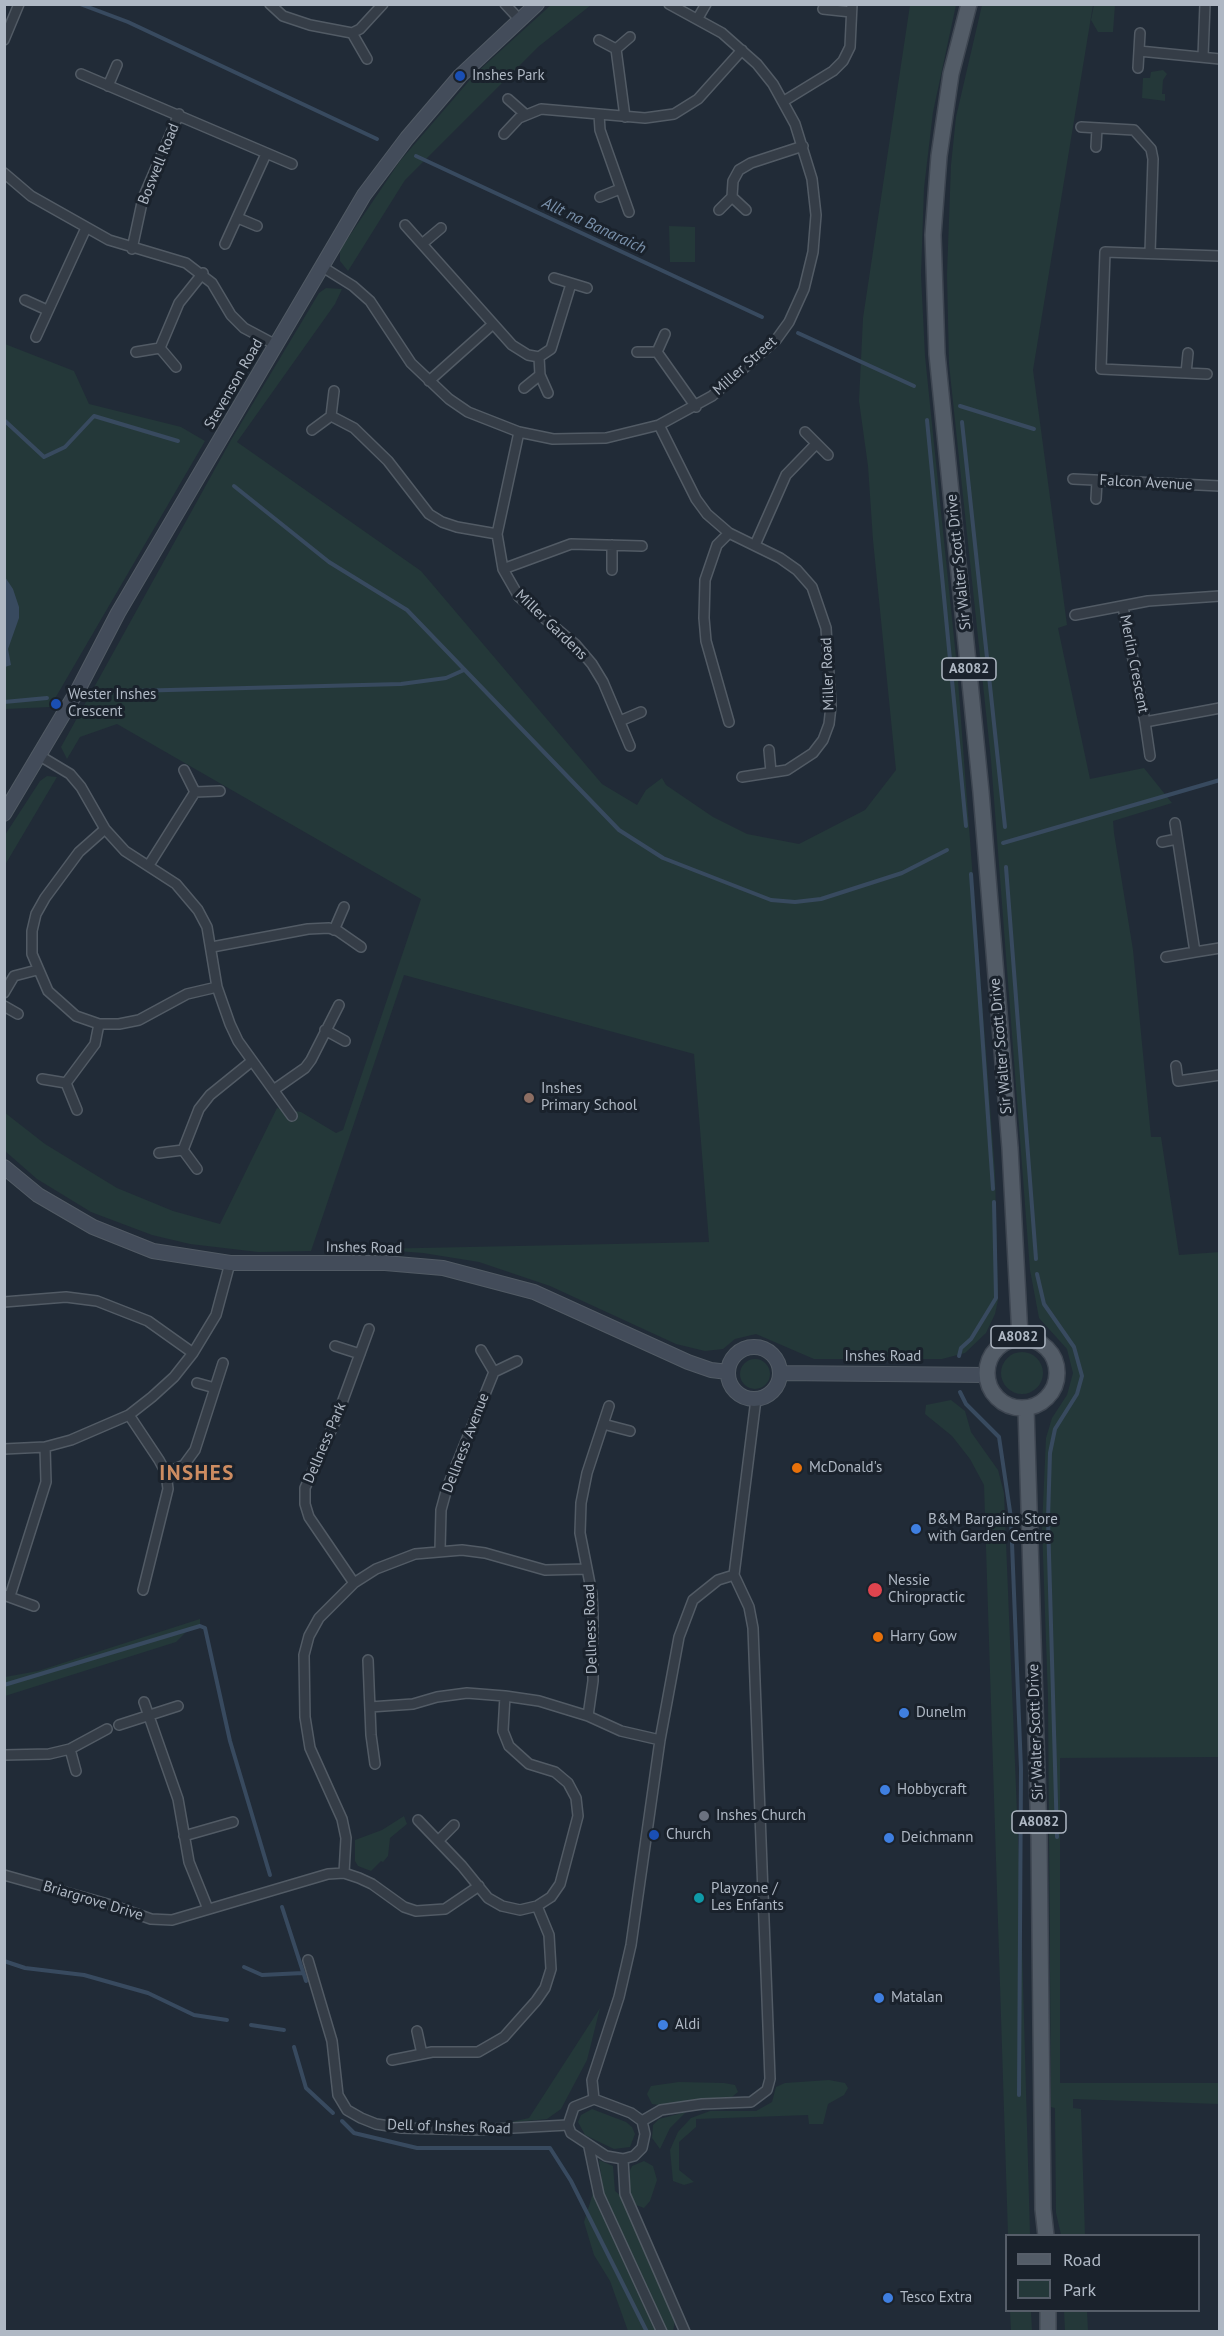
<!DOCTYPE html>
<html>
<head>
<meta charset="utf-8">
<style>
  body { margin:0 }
  #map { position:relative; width:1224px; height:2336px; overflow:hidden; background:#212b37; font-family:"PT Sans",sans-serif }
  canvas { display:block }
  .frame { position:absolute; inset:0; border:6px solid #afb8c4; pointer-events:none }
  .legend { position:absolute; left:1005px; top:2234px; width:195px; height:78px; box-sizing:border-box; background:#1a222c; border:2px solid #565e69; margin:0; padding:8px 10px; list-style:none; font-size:18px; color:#afb8c4 }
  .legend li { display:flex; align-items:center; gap:12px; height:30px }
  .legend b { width:30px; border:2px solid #565e69 }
</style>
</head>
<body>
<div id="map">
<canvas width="1224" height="2336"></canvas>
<div class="frame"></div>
<ul class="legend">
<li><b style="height:8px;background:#535c67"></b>Road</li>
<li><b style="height:16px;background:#243839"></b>Park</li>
</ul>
</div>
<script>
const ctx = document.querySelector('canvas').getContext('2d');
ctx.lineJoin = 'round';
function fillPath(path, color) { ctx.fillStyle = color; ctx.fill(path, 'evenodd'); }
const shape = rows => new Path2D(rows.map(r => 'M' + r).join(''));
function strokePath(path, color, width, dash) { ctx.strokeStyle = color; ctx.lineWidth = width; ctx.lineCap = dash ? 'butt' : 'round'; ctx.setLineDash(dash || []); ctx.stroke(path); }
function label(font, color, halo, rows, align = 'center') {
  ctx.font = font + ' "PT Sans",sans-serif'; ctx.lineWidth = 6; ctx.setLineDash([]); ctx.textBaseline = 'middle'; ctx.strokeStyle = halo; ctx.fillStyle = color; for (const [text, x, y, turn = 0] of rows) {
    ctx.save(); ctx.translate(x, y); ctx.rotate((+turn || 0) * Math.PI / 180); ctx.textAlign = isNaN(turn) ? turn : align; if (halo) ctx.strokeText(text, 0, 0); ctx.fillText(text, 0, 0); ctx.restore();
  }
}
fillPath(shape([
  [552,4,591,5,538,47,405,180,348,271,340,261,340,250,400,161,475,74],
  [910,5,956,5,933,112,924,188,921,275,925,356,957,667,995,1173,998,1300,995,1314,986,1333,965,1353,942,1359,814,1359,756,1334,735,1339,723,1349,705,1351,676,1344,550,1286,479,1262,423,1253,372,1249,709,1242,694,1054,404,975,311,1251,258,1252,190,1244,152,1235,91,1212,37,1179,5,1151,4,1112,45,1144,117,1188,173,1211,220,1224,277,1108,301,1112,336,1133,343,1130,421,899,117,724,80,737,67,759,61,747,231,440,319,293,326,288,342,289,335,304,237,442,421,571,602,784,637,805,646,790,662,778,666,785,713,817,747,834,799,844,865,810,896,770,873,540,868,466,859,401,863,318],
  [982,5,1093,5,1033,370,1067,625,1058,628,1090,779,1144,768,1172,803,1113,821,1114,833,1133,950,1151,1137,1161,1137,1179,1255,1220,1252,1219,1757,1060,1758,1060,2083,1219,2083,1219,2104,1073,2099,1073,2108,1081,2109,1085,2236,1061,2235,1056,2213,1055,2108,1051,2107,1048,1698,1042,1527,1046,1438,1052,1418,1067,1395,1073,1373,1067,1349,1039,1318,1030,1270,991,760,949,364,947,274,951,165,956,117],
  [1094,5,1115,5,1113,32,1098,32,1091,20],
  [1163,70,1167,74,1163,80,1162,94,1165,94,1165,101,1142,98,1143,78,1150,78,1151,72],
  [669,226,695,227,695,262,670,262],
  [5,344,74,371,89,404,181,427,205,441,50,707,5,709],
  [47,776,57,777,5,865,5,835,40,781],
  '1001 1373a21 21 0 1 1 42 0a21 21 0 1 1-42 0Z',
  '740 1374a15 15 0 1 1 30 0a15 15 0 1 1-30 0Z',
  [951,1400,965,1411,971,1432,998,1470,1004,1493,1021,1911,1030,2235,1008,2235,984,1485,970,1459,952,1436,925,1414,926,1405],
  [200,1619,200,1625,188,1630,176,1642,5,1696,5,1677,38,1671],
  [404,1816,407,1824,390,1838,388,1856,383,1862,381,1861,371,1871,358,1866,355,1861,355,1840,382,1830],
  [600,2008,587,2060,561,2109,547,2119,507,2123,529,2118],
  [829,2080,845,2083,848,2088,844,2095,828,2104,823,2124,809,2124,808,2115,696,2119,696,2127,679,2142,679,2170,694,2182,684,2185,673,2181,670,2150,678,2132,691,2118,710,2111,756,2111,772,2102,776,2087,785,2083],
  [679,2082,724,2083,735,2085,738,2092,727,2101,665,2106,652,2104,647,2094,651,2086],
  [592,2109,626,2122,632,2127,635,2134,630,2147,614,2149,585,2135,578,2122,581,2115],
  [686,2112,670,2128,660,2149,652,2138,653,2125,659,2119],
  [599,2160,613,2166,615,2191,621,2196,675,2321,673,2331,628,2331,610,2281,594,2255,584,2222,593,2193,603,2188],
  [644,2161,653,2166,657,2180,650,2201,644,2208,636,2205,629,2191,627,2177,632,2166],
  [1010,2311,1031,2311,1032,2331,1011,2331],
  [1064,2311,1087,2311,1088,2331,1065,2331]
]), '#243839');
fillPath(shape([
  [5,577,13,589,19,607,19,618,8,649,11,665,5,667]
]), '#384a5f');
strokePath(shape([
  [80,4,128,22,377,139],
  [416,156,762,317],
  [798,333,914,386],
  [960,406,1034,429],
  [4,420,44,457,65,447,94,416,178,441],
  [927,420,966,826],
  [962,422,1005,827],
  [234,486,329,562,407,610,619,830,663,858,771,900,795,902,821,899,902,873,947,850],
  [92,692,401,684,446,678,464,670],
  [4,702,47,698],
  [1003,843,1220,780],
  [1006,867,1036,1259],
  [971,874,993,1189],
  [1037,1274,1044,1304,1074,1347,1082,1376,1077,1394,1055,1429,1050,1453,1048,1519,1057,1837],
  [959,1356,961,1348,971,1339,996,1298,994,1202],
  [960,1392,966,1404,999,1437,1011,1518,1021,1769,1019,2095],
  [4,1685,200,1626,205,1628,230,1741,270,1875],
  [282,1907,306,1981],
  [4,1961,25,1968,84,1975,148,1993,194,2015,227,2020],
  [244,1967,262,1975,303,1973],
  [251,2025,284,2030],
  [294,2047,306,2088,333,2113],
  [342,2121,354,2133,417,2148,550,2148,571,2181,647,2332]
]), '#384a5f', 4);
const street = shape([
  [270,4,283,16,310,25,352,33,360,29,383,4],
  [505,4,519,19],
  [823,9,851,12],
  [698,18,706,4],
  [352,33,367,59],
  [4,40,19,4],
  [599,40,616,49,630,37],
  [616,49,625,117],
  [1139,51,1220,59],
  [1203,57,1205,4],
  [1138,68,1140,33],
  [81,74,292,164],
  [108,86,117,65],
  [508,99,525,114],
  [784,101,833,71,843,61,850,47,852,4],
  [599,114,600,130,629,212],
  [1081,127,1134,130,1151,149,1153,159,1150,253],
  [504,134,519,118,541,109,645,118,674,114,698,99,742,50],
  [1096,147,1097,128],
  [4,173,31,196,109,240,186,263,212,283,231,315,244,328,276,345],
  [600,197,620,189],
  [732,197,733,181,739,170,751,163,803,146],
  [719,210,732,197,746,210],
  [238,218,257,226],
  [405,225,512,345,528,355,539,357,551,349,571,284],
  [225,244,266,154],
  [422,244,441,228],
  [132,249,143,198,179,114],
  [321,266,353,286,370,301,411,363,449,399,468,412,519,432,553,439,606,438,659,425,712,396,776,340,789,322,804,289,813,252,816,215,812,179,795,124,773,84,757,64,722,33,669,4],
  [554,278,587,288],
  [25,300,47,310],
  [36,337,86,228],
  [160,348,179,303,203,273],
  [136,352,160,348,176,367],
  [637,352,657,352,665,334],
  [657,352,696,407],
  [539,357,540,375,548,393],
  [1186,373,1188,353],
  [1207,374,1101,369,1105,252,1220,256],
  [429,381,493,324],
  [524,388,540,375],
  [331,416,354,428,388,461,429,514,442,522,457,527,497,534],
  [659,425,696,499,707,514,729,533,780,558,797,570,812,587,826,628,831,706,829,724,823,740,813,753,787,770,742,777],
  [312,430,331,416,334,391],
  [519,432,497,534,503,569,519,597,575,644,592,664,603,682,630,746],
  [805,432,828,455],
  [1073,479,1220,486],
  [1096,499,1097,481],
  [729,533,717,545,705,580,704,618,706,641,729,722],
  [612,545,612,570],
  [755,545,786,475,816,444],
  [503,569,571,544,642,546],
  [1123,607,1145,722,1220,708],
  [1075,615,1148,601,1220,596],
  [620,721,641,712],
  [1145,722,1150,756],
  [769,750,771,772],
  [40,756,70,774,81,787,105,829,125,851,176,884,198,910,207,927,217,987,230,1024,238,1041,292,1116],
  [184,770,195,792,220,791],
  [1175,823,1195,952,1220,948],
  [105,829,79,852,45,898,36,914,32,931,32,954,48,991,76,1016,99,1024,119,1024,139,1020,187,994,217,987],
  [1162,842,1177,839],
  [149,865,195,792],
  [334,930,344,907],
  [212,947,308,929,329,928,338,931,361,947],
  [1166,957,1195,952],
  [4,993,14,976,37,970],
  [4,1006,18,1014],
  [325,1030,345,1041],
  [1176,1066,1178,1081,1220,1075],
  [42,1079,66,1083,77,1110],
  [66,1083,95,1044,99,1024],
  [275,1089,305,1068,311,1060,339,1005],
  [183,1150,199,1109,210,1095,252,1061],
  [159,1153,183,1150,197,1169],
  [4,1302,66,1297,97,1301,148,1321,193,1353],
  [335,1346,360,1354],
  [481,1350,494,1372,517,1361],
  [197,1383,215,1388],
  [129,1415,159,1460,166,1473,168,1489,143,1590],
  [603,1424,630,1431],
  [4,1449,45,1447,71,1440,129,1415,152,1397,174,1377,193,1353,216,1315,230,1263],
  [166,1473,184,1465,195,1450,223,1363],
  [440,1550,441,1510,447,1488,494,1372],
  [354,1583,309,1517,305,1504,305,1488,335,1422,369,1329],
  [4,1595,34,1606],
  [10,1596,46,1482,45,1447],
  [368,1660,371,1735,375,1764],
  [144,1702,178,1799,189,1862,208,1909],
  [370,1707,413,1704,437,1697,467,1693,505,1696,539,1701,588,1716,621,1731,660,1740],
  [588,1716,593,1681,593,1616,592,1594,580,1533,581,1503,587,1473,609,1406],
  [119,1725,178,1706],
  [70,1749,76,1771],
  [4,1755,49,1754,70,1749,107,1729],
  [418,1820,462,1866,488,1898,502,1906,520,1910,537,1906,551,1897,560,1884,578,1816,576,1798,568,1783,555,1772,529,1764,509,1746,503,1731,505,1696],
  [184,1836,233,1822],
  [438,1841,454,1825],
  [344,1873,346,1838,342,1819,310,1748,305,1717,304,1655,309,1636,319,1618,354,1583,376,1569,415,1554,462,1550,485,1553,545,1570,587,1569],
  [4,1875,111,1905,151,1919,172,1920,328,1874,344,1873,359,1878,372,1884,404,1907,416,1911,445,1909,479,1886],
  [308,1960,332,2041,338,2095,347,2110,361,2118,376,2124,402,2128,476,2130,568,2125],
  [417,2031,422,2054],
  [392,2060,432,2052,478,2052,504,2037,536,2001,545,1988,551,1969,549,1935,537,1906],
  [594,2099,592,2080,619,1997,631,1945,660,1740,679,1637,693,1600,718,1580,734,1575],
  [594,2099,631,2113,642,2121,645,2134,642,2148,634,2156,623,2159,606,2156,571,2133,568,2125,574,2107,594,2099],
  [642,2121,661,2110,702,2104,751,2102,767,2090,770,2079,753,1628,749,1607,734,1575,756,1399],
  [589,2147,599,2195,662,2332],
  [623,2159,625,2194,685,2332]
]);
const secondary = shape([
  [4,814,79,688,118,613,364,195,407,138,460,76,537,4],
  [4,1167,38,1195,93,1227,153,1251,230,1263,385,1263,443,1268,534,1292,688,1362,711,1370,728,1372],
  '728 1373a26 26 0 1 1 52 0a26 26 0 1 1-52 0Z',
  [780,1373,987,1375]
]);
const primary = shape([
  [969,4,951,74,939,156,933,235,937,354,981,792,1010,1148,1020,1337],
  '987 1373a35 35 0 1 1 70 0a35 35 0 1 1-70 0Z',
  [1026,1408,1039,1838,1043,2209,1046,2236],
  [1048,2310,1048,2332]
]);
strokePath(street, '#525b65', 12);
strokePath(secondary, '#525b65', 16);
strokePath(primary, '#3e4651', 18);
strokePath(street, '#353d47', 9);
strokePath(secondary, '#434c5a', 14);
strokePath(primary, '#535c67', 15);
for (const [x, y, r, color] of [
  [460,76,6,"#1a4fb4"],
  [56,704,6,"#1a4fb4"],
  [529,1098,6,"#8d6e63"],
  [797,1468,6,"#e8710a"],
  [916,1529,6,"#3f7fe0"],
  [875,1590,8,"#e0444e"],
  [878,1637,6,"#e8710a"],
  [904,1713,6,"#3f7fe0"],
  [885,1790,6,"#3f7fe0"],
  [704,1816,6,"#6b7280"],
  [654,1835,6,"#1a4fb4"],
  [889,1838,6,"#3f7fe0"],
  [699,1898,6,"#0f9aa8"],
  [879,1998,6,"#3f7fe0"],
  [663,2025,6,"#3f7fe0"],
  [888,2298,6,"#3f7fe0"]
]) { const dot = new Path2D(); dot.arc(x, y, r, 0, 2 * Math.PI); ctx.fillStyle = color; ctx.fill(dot); strokePath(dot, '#1a222c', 2); }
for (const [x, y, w] of [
  [969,669,54],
  [1018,1337,54],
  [1039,1822,54]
]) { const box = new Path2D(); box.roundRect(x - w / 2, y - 11, w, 22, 4.5); ctx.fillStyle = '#1a222c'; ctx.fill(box); strokePath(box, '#afb8c4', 1.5); }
label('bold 14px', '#afb8c4', null, [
  ["A8082",969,669],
  ["A8082",1018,1337],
  ["A8082",1039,1822]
]);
label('15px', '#afb8c4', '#1a222c', [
  ["Inshes Park",472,76],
  ["Wester Inshes",68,695],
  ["Crescent",68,712],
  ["Inshes",541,1089],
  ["Primary School",541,1106],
  ["McDonald's",809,1468],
  ["B&M Bargains Store",928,1520],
  ["with Garden Centre",928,1537],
  ["Nessie",888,1581],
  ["Chiropractic",888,1598],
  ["Harry Gow",890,1637],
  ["Dunelm",916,1713],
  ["Hobbycraft",897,1790],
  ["Inshes Church",716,1816],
  ["Church",666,1835],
  ["Deichmann",901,1838],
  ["Playzone /",711,1889],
  ["Les Enfants",711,1906],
  ["Matalan",891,1998],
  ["Aldi",675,2025],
  ["Tesco Extra",900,2298]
], 'left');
label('15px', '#afb8c4', '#1a222c', [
  ["Boswell Road",159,164,-68],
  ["Miller Street",745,366,-42],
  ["Stevenson Road",234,384,-60],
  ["Falcon Avenue",1146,483,3],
  ["Sir Walter Scott Drive",959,562,-96],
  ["Miller Gardens",551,625,44],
  ["Merlin Crescent",1134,664,79],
  ["Miller Road",828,674,-92],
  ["Sir Walter Scott Drive",1001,1046,-95],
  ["Inshes Road",364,1248,1],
  ["Inshes Road",883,1357],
  ["Dellness Park",325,1443,-67],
  ["Dellness Avenue",466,1443,-69],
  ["Dellness Road",591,1629,-92],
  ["Sir Walter Scott Drive",1036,1732,-92],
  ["Briargrove Drive",93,1901,17],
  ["Dell of Inshes Road",449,2127,2]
]);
label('italic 16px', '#7990aa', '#1a222c', [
  ["Allt na Banaraich",594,226,25]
]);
ctx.letterSpacing = '1.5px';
label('bold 21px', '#cd8c61', '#1a222c', [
  ["INSHES",197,1474]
]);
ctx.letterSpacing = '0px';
</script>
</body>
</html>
